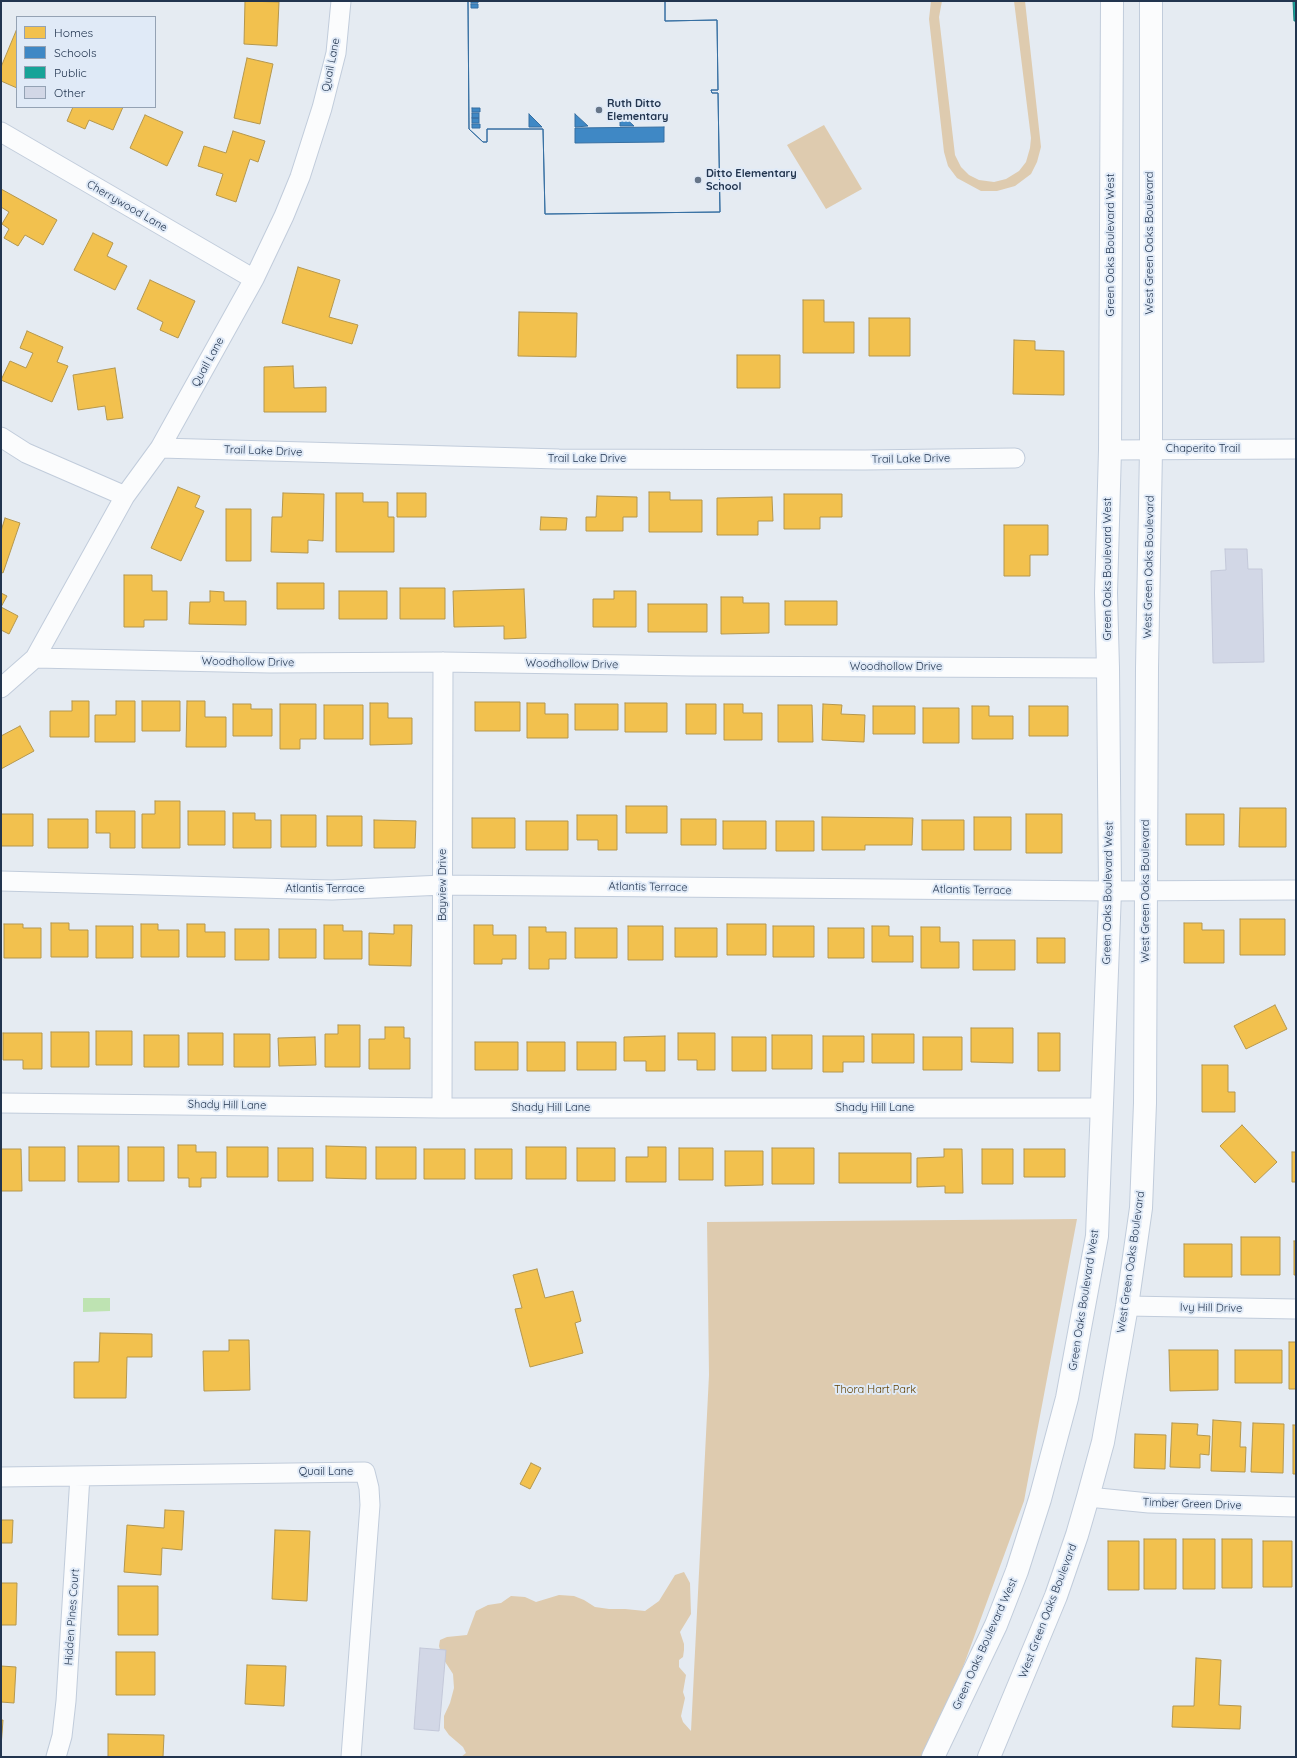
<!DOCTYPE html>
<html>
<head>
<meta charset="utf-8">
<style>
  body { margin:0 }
  #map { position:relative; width:1297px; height:1758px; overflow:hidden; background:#e5ebf2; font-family:Quicksand,sans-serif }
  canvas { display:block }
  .frame { position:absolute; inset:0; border:2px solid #22354f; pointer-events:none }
  .legend { position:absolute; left:16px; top:16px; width:140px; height:92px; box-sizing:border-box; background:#e0eaf7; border:1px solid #94a2b4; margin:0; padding:5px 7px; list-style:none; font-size:12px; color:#22354f }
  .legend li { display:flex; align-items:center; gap:8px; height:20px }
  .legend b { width:20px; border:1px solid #94a2b4 }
</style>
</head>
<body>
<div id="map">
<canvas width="1297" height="1758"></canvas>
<div class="frame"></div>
<ul class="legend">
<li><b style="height:11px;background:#f2c14e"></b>Homes</li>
<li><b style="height:11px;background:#3f88c5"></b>Schools</li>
<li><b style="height:11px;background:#17a398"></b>Public</li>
<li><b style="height:11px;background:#d2d7e6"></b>Other</li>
</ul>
</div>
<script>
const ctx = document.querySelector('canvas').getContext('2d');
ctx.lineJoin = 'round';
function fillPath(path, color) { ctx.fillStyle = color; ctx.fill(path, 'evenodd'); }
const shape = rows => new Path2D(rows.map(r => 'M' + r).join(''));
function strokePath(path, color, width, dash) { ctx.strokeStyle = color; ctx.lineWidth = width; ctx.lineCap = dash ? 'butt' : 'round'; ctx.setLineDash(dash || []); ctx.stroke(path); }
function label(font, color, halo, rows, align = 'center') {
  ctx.font = font + ' Quicksand,sans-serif'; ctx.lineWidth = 4; ctx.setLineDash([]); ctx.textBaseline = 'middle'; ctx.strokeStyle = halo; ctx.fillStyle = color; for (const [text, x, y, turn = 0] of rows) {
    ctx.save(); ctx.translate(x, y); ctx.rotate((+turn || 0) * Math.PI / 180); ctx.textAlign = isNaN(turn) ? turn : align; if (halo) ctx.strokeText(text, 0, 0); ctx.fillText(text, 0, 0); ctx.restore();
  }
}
fillPath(shape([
  [931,1,942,1,939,17,955,155,961,167,969,175,979,180,994,182,1006,179,1019,171,1026,162,1030,148,1031,138,1014,1,1025,1,1041,147,1037,162,1031,174,1015,186,997,191,981,191,957,178,948,166,944,152,929,19],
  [824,125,862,189,826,209,787,145],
  [1077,1219,1024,1501,930,1757,461,1757,466,1753,463,1747,449,1735,444,1728,444,1716,450,1703,454,1688,453,1674,442,1657,439,1646,440,1640,447,1637,467,1635,476,1611,488,1605,501,1603,511,1596,525,1597,536,1602,559,1595,574,1596,584,1600,595,1607,609,1609,625,1609,645,1611,659,1601,675,1575,684,1572,690,1583,691,1614,680,1632,684,1644,684,1650,683,1657,679,1660,679,1667,686,1675,683,1692,685,1698,681,1716,683,1722,691,1731,709,1375,707,1222]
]), '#decbaf');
fillPath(shape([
  [83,1298,110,1298,110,1311,83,1312]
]), '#bee3b2');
const homes = shape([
  [245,1,279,2,277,46,244,44,245,1],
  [16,31,17,32,17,88,1,81,1,67,16,31],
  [247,58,273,64,260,124,234,118,247,58],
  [73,107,123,107,113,130,89,120,85,129,67,121,73,107],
  [145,115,183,132,167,166,130,148,145,115],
  [233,131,265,141,258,162,250,159,236,202,216,195,223,174,198,166,204,146,226,153,233,131],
  [1,189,57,220,43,245,25,235,18,246,4,238,9,229,2,224,9,212,1,207,1,189],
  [93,233,113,243,107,256,127,266,115,290,74,270,93,233],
  [298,267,340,280,329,317,358,325,352,344,282,323,298,267],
  [150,280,195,301,178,338,160,330,163,322,137,309,150,280],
  [803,300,824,300,824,322,854,322,854,353,803,353,803,300],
  [519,312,577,313,576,357,518,356,519,312],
  [869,318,910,318,910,356,869,356,869,318],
  [27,331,63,347,57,362,68,366,52,402,1,380,10,361,26,368,33,353,20,348,27,331],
  [1014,340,1035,341,1035,350,1064,351,1064,395,1013,394,1014,340],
  [737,355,780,355,780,388,737,388,737,355],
  [293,366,294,388,326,387,326,412,264,412,264,367,293,366],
  [115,368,123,418,107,420,105,406,78,410,73,375,115,368],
  [178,487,200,496,195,507,204,511,181,561,151,548,178,487],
  [649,492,670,492,670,500,702,500,702,532,649,532,649,492],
  [283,493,324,494,323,541,308,540,308,553,271,552,272,517,282,517,283,493],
  [336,493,363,493,363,502,388,502,388,517,394,517,394,552,336,552,336,493],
  [397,493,426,493,426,517,397,517,397,493],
  [784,494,842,494,842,517,820,517,820,529,784,529,784,494],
  [597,496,637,497,637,517,623,517,623,531,586,531,586,517,596,517,597,496],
  [772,497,773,521,758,521,758,535,717,535,717,498,772,497],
  [226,509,251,509,251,561,226,561,226,509],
  [541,517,567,518,566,530,540,530,541,517],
  [5,518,20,523,3,573,1,572,1,531,5,518],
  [1004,525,1048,525,1048,555,1030,555,1030,576,1004,576,1004,525],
  [124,575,152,575,152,591,167,591,167,620,144,620,144,627,124,627,124,575],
  [277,583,324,583,324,609,277,609,277,583],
  [400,588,445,588,445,619,400,619,400,588],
  [524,589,526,638,504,639,504,626,454,627,453,591,524,589],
  [210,591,224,592,224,601,246,601,246,625,189,624,190,602,210,602,210,591],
  [339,591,387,591,387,619,339,619,339,591],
  [614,591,636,591,636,627,593,627,593,599,614,599,614,591],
  [1,593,7,596,1,607,18,616,9,634,1,630,1,593],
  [721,597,743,597,743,603,769,603,769,633,721,634,721,597],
  [785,601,837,601,837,625,785,625,785,601],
  [648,604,707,604,707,632,648,632,648,604],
  [72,701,89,701,89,737,50,737,50,711,72,711,72,701],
  [116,701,135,701,135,742,95,742,95,715,116,715,116,701],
  [142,701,180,701,180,731,142,731,142,701],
  [187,701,205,701,205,717,226,717,226,747,186,747,187,701],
  [475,702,520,702,520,731,475,731,475,702],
  [370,703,388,703,388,718,412,718,412,744,370,745,370,703],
  [527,703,545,703,545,714,568,714,568,738,527,738,527,703],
  [625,703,667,703,667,732,625,732,625,703],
  [233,704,251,704,251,709,272,709,272,736,233,736,233,704],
  [280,704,316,704,316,739,300,739,300,749,280,749,280,704],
  [575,704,618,704,618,730,575,730,575,704],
  [686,704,716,704,716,734,686,734,686,704],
  [724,704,743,704,743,713,762,713,762,740,724,740,724,704],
  [823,704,842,705,841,714,865,715,864,742,822,740,823,704],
  [324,705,363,705,363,739,324,739,324,705],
  [778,705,812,705,813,742,778,742,778,705],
  [873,706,915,706,915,734,873,734,873,706],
  [972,706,989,706,989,716,1013,716,1013,739,972,739,972,706],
  [1029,706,1068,706,1068,736,1029,736,1029,706],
  [923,708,959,708,959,743,923,743,923,708],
  [20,726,34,751,1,769,1,736,20,726],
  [155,801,180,801,180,848,142,848,142,814,155,814,155,801],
  [626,806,667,806,667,833,626,833,626,806],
  [1240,808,1286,808,1286,847,1239,847,1240,808],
  [96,811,135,811,135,848,110,848,110,833,96,833,96,811],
  [188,811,225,811,225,845,188,845,188,811],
  [233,813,255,813,255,820,271,820,271,848,233,848,233,813],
  [1,814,33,814,33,846,1,846,1,814],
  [1026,814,1062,814,1062,853,1026,853,1026,814],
  [1186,814,1224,814,1224,845,1186,845,1186,814],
  [281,815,316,815,316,847,281,847,281,815],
  [577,815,617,815,617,850,598,850,598,840,577,840,577,815],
  [327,816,362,816,362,846,327,846,327,816],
  [822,817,913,818,912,845,865,845,865,850,822,850,822,817],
  [974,817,1011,817,1011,850,974,850,974,817],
  [472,818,515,818,515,848,472,848,472,818],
  [48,819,88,819,88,848,48,848,48,819],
  [681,819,716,819,716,845,681,845,681,819],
  [374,820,416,821,415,848,374,848,374,820],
  [922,820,964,820,964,850,922,850,922,820],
  [526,821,568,821,568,850,526,850,526,821],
  [723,821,766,821,766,849,723,849,723,821],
  [776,821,814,821,814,851,776,851,776,821],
  [1240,919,1285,919,1285,955,1240,955,1240,919],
  [51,923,69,923,69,930,88,930,88,957,51,957,51,923],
  [1184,923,1202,923,1202,930,1224,930,1224,963,1184,963,1184,923],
  [4,924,23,924,23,928,41,928,41,958,4,958,4,924],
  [141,924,158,924,158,930,179,930,179,957,141,957,141,924],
  [187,924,205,924,205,932,225,932,225,957,187,957,187,924],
  [727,924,766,924,766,955,727,955,727,924],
  [324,925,343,925,343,931,362,931,362,959,324,959,324,925],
  [394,925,412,925,411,966,369,965,369,933,394,934,394,925],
  [474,925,493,925,493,935,516,935,516,959,502,959,502,964,474,964,474,925],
  [96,926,133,926,133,958,96,958,96,926],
  [628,926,663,926,663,960,628,960,628,926],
  [773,926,814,926,814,957,773,957,773,926],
  [872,926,889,926,889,936,913,936,913,962,872,962,872,926],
  [529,927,546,927,546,932,566,932,566,959,549,959,549,969,529,969,529,927],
  [921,927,940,927,940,942,959,942,959,968,921,968,921,927],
  [575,928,617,928,617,958,575,958,575,928],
  [675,928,717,928,717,957,675,957,675,928],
  [828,928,864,928,864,958,828,958,828,928],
  [235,929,269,929,269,960,235,960,235,929],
  [279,929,316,929,316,958,279,958,279,929],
  [1037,938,1065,938,1065,963,1037,963,1037,938],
  [973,940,1015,940,1015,970,973,970,973,940],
  [1275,1005,1287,1029,1246,1049,1234,1026,1275,1005],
  [338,1025,360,1025,360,1067,325,1067,325,1034,338,1034,338,1025],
  [385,1027,404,1027,404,1038,410,1038,410,1069,369,1069,369,1039,385,1039,385,1027],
  [971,1028,1013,1028,1013,1063,971,1062,971,1028],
  [96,1031,132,1031,132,1065,96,1065,96,1031],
  [51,1032,89,1032,89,1067,51,1067,51,1032],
  [3,1033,42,1033,42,1069,23,1069,23,1060,3,1060,3,1033],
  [188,1033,223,1033,223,1065,188,1065,188,1033],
  [678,1033,715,1033,715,1070,697,1070,697,1060,678,1060,678,1033],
  [1038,1033,1060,1033,1060,1071,1038,1071,1038,1033],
  [234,1034,270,1034,270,1067,234,1067,234,1034],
  [872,1034,914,1034,914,1063,872,1063,872,1034],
  [144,1035,179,1035,179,1067,144,1067,144,1035],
  [772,1035,812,1035,812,1069,772,1069,772,1035],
  [665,1036,665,1071,646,1071,646,1061,624,1061,624,1037,665,1036],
  [823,1036,864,1036,864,1062,843,1062,843,1072,823,1072,823,1036],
  [315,1037,316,1065,279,1066,278,1038,315,1037],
  [732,1037,766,1037,766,1071,732,1071,732,1037],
  [923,1037,962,1037,962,1070,923,1070,923,1037],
  [475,1042,518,1042,518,1070,475,1070,475,1042],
  [527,1042,565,1042,565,1071,527,1071,527,1042],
  [577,1042,616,1042,616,1070,577,1070,577,1042],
  [1202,1065,1228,1065,1228,1092,1235,1092,1235,1112,1202,1112,1202,1065],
  [1242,1125,1277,1162,1255,1183,1220,1146,1242,1125],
  [178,1145,196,1145,196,1152,216,1152,216,1178,201,1178,201,1187,189,1187,189,1178,178,1178,178,1145],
  [78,1146,119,1146,119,1182,78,1182,78,1146],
  [326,1146,366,1147,366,1179,326,1178,326,1146],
  [29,1147,65,1147,65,1181,29,1181,29,1147],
  [128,1147,164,1147,164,1181,128,1181,128,1147],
  [227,1147,268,1147,268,1177,227,1177,227,1147],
  [376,1147,416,1147,416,1179,376,1179,376,1147],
  [526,1147,566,1147,566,1179,526,1179,526,1147],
  [648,1147,666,1147,666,1182,626,1182,626,1157,648,1157,648,1147],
  [278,1148,313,1148,313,1181,278,1181,278,1148],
  [577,1148,615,1148,615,1181,577,1181,577,1148],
  [679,1148,713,1148,713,1180,679,1180,679,1148],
  [772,1148,814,1148,814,1184,772,1184,772,1148],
  [1,1149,21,1149,22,1191,1,1191,1,1149],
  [424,1149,465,1149,465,1179,424,1179,424,1149],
  [475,1149,512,1149,512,1179,475,1179,475,1149],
  [944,1149,962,1149,963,1193,945,1193,945,1186,917,1187,917,1158,944,1157,944,1149],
  [982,1149,1013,1149,1013,1184,982,1184,982,1149],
  [1024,1149,1065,1149,1065,1177,1024,1177,1024,1149],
  [725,1151,763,1151,763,1185,725,1186,725,1151],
  [1292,1152,1296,1152,1296,1182,1292,1182,1292,1152],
  [839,1153,911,1153,911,1183,839,1183,839,1153],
  [1241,1237,1280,1237,1280,1275,1241,1275,1241,1237],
  [1294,1241,1296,1241,1296,1275,1294,1275,1294,1241],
  [1184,1244,1232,1244,1232,1277,1184,1277,1184,1244],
  [537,1269,545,1298,573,1291,581,1321,575,1323,583,1353,530,1367,515,1309,522,1308,513,1275,537,1269],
  [100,1333,152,1334,152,1357,127,1357,126,1398,74,1398,74,1362,99,1362,100,1333],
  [229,1340,249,1340,250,1390,204,1391,203,1351,229,1351,229,1340],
  [1289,1342,1296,1342,1296,1389,1289,1389,1289,1342],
  [1169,1350,1218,1350,1218,1390,1170,1391,1169,1350],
  [1235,1350,1282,1350,1282,1383,1235,1383,1235,1350],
  [1213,1420,1241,1422,1240,1447,1246,1447,1245,1472,1211,1471,1213,1420],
  [1172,1423,1198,1424,1197,1435,1210,1436,1209,1455,1200,1454,1200,1468,1170,1467,1172,1423],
  [1253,1423,1284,1424,1283,1473,1251,1472,1253,1423],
  [1293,1425,1296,1425,1296,1474,1293,1474,1293,1425],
  [1135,1434,1166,1435,1165,1469,1134,1468,1135,1434],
  [531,1463,541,1468,530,1489,520,1484,531,1463],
  [165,1510,184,1511,182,1550,162,1548,161,1575,124,1572,127,1525,164,1528,165,1510],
  [1,1520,13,1520,12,1543,1,1543,1,1520],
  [275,1530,310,1531,307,1601,272,1599,275,1530],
  [1144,1539,1176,1539,1176,1589,1144,1589,1144,1539],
  [1183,1539,1215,1539,1215,1589,1183,1589,1183,1539],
  [1222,1539,1252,1539,1252,1588,1222,1588,1222,1539],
  [1108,1541,1139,1541,1139,1590,1108,1590,1108,1541],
  [1263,1541,1292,1541,1292,1587,1263,1587,1263,1541],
  [1,1583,17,1583,16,1625,1,1625,1,1583],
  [118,1586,158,1586,158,1635,118,1635,118,1586],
  [116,1652,155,1652,155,1695,116,1695,116,1652],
  [1196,1658,1221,1660,1219,1705,1241,1706,1240,1729,1172,1727,1173,1706,1194,1706,1196,1658],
  [247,1665,286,1666,284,1706,245,1704,247,1665],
  [1,1666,16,1667,14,1703,1,1702,1,1666],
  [1,1720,3,1720,1,1747,1,1720],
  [108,1734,164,1735,163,1757,108,1757,108,1734]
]);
fillPath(homes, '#f2c14e');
strokePath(homes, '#b4974e', 1);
const schools = shape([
  [468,1,665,1,665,21,717,20,718,90,711,90,712,93,718,93,720,212,545,214,543,129,487,129,487,142,483,142,469,129,468,1],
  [472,124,480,124,480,128,472,128,472,124],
  [468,1,471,1,471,3,478,3,478,1,665,1,665,21,717,20,718,90,711,90,712,93,718,93,720,212,545,214,543,129,487,129,487,142,483,142,469,129,468,1],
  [471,4,478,4,478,8,471,8,471,4],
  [472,108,480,108,480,112,472,112,472,108],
  [472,113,479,113,479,118,472,118,472,113],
  [620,113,634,126,620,126,620,113],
  [529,114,542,127,529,127,529,114],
  [575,114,588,126,575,127,575,114],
  [472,118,479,118,479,123,472,123,472,118],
  [664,127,664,142,575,143,575,128,664,127]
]);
fillPath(schools, '#3f88c5');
strokePath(schools, '#366fa2', 1);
const public = shape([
  [1293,1,1296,1,1296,21,1294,21,1293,1]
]);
fillPath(public, '#17a398');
strokePath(public, '#1a8282', 1);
const building = shape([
  [1225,549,1247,549,1248,569,1262,569,1264,662,1213,663,1211,571,1226,570,1225,549],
  [420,1648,446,1650,439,1731,414,1729,420,1648]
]);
fillPath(building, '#d2d7e6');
strokePath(building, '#c3c8d9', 1);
const minor = shape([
  [1,132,254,279],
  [1,437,26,453,125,496],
  [160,448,559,459,865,460,1015,458],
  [1110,450,1296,449],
  [35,658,270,663,443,662,691,666,1108,668],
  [1,688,35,658,125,496,160,448,254,279,284,216,300,177,322,108,336,53,341,1],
  [1,881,332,890,443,885,1110,891,1296,890],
  [1,1103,442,1108,1101,1108],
  [442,1108,443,662],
  [1127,1306,1296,1309],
  [1,1477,365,1472,369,1488,370,1505,351,1757],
  [1088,1497,1149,1503,1296,1507],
  [56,1757,62,1736,66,1701,80,1476]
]);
const secondary = shape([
  [933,1757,996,1625,1017,1571,1040,1499,1067,1398,1097,1236,1110,891,1108,668,1106,593,1110,450,1112,1],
  [989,1757,1056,1596,1077,1535,1088,1497,1103,1442,1127,1306,1141,1208,1145,1103,1147,668,1151,450,1151,1]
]);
strokePath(minor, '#c1ccdb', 21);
strokePath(secondary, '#c1ccdb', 24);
strokePath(minor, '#fbfcfd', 19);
strokePath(secondary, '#fbfcfd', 22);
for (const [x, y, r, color] of [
  [599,110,4,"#667588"],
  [698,180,4,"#667588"]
]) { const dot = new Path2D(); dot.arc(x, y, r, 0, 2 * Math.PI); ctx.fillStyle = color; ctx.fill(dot); strokePath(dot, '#e0eaf7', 1.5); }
label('11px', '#22354f', '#e0eaf7', [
  ["Quail Lane",331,65,-79],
  ["Cherrywood Lane",127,206,30],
  ["West Green Oaks Boulevard",1150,243,-90],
  ["Green Oaks Boulevard West",1111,245,-90],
  ["Quail Lane",208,362,-61],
  ["Chaperito Trail",1203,449],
  ["Trail Lake Drive",263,451,2],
  ["Trail Lake Drive",587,459],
  ["Trail Lake Drive",911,459,-1],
  ["West Green Oaks Boulevard",1149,567,-89],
  ["Green Oaks Boulevard West",1108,569,-90],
  ["Woodhollow Drive",248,662,1],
  ["Woodhollow Drive",572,664,1],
  ["Woodhollow Drive",896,667],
  ["Bayview Drive",443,885,-90],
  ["Atlantis Terrace",648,887,1],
  ["Atlantis Terrace",325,889],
  ["Atlantis Terrace",972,890,1],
  ["West Green Oaks Boulevard",1146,891,-90],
  ["Green Oaks Boulevard West",1108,893,-89],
  ["Shady Hill Lane",227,1105,1],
  ["Shady Hill Lane",551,1108],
  ["Shady Hill Lane",875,1108],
  ["West Green Oaks Boulevard",1131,1262,-82],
  ["Green Oaks Boulevard West",1084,1300,-81],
  ["Ivy Hill Drive",1211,1308,1],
  ["Quail Lane",326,1472],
  ["Timber Green Drive",1192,1504,2],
  ["West Green Oaks Boulevard",1048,1611,-69],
  ["Hidden Pines Court",72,1617,-86],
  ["Green Oaks Boulevard West",985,1644,-66]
]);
label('bold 11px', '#22354f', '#e0eaf7', [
  ["Ruth Ditto",607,104],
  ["Elementary",607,117],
  ["Ditto Elementary",706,174],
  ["School",706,187]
], 'left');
label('11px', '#604000', '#e0eaf7', [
  ["Thora Hart Park",875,1390]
]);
</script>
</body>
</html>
